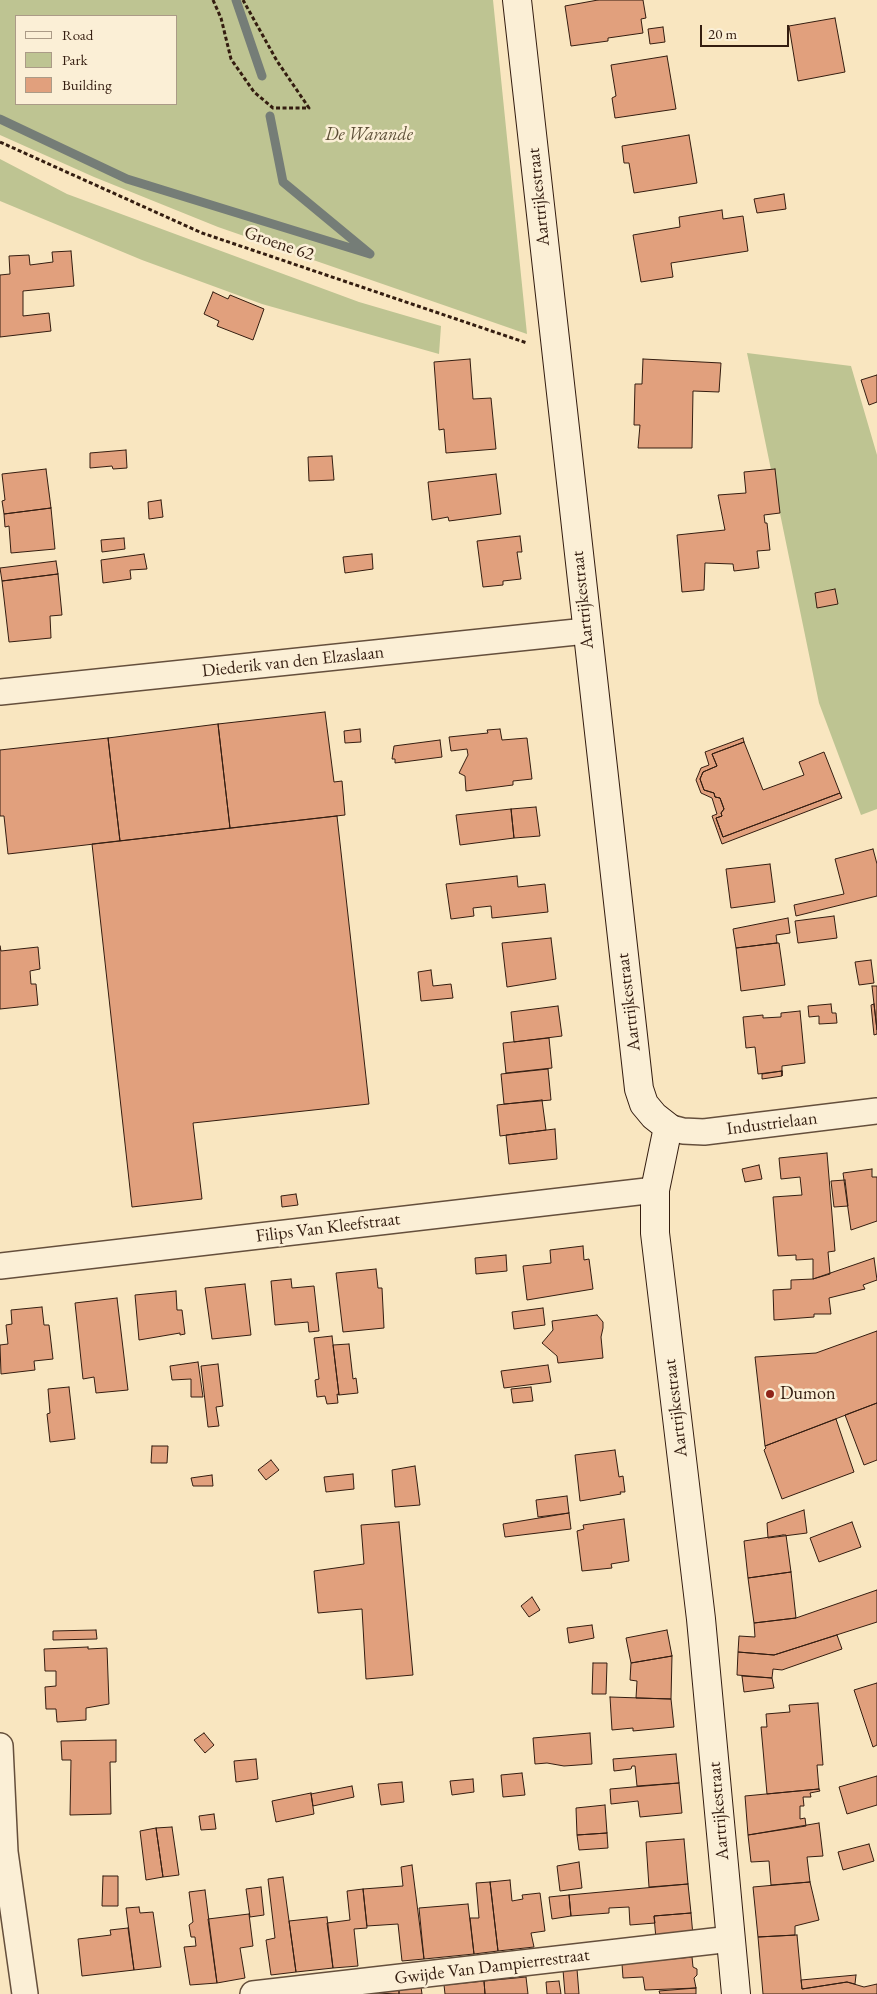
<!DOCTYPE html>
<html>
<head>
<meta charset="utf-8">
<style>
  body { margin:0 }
  #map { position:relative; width:877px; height:1994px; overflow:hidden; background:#f9e6c0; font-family:"EB Garamond",serif }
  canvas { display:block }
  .legend { position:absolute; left:15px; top:15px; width:162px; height:90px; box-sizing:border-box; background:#fbefd6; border:1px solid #ab9b87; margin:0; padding:6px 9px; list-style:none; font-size:15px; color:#341d10 }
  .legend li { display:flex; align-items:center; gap:10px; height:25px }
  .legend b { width:25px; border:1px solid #ab9b87 }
  .scale { position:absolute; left:700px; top:25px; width:89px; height:22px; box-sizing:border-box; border:2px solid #341d10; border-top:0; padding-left:6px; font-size:15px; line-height:18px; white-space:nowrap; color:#341d10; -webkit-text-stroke:4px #fbefd6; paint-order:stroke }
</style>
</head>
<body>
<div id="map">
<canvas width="877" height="1994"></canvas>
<ul class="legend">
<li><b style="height:6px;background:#fbefd6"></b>Road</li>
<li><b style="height:14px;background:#bec492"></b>Park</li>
<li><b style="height:14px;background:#e1a07d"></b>Building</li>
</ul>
<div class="scale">20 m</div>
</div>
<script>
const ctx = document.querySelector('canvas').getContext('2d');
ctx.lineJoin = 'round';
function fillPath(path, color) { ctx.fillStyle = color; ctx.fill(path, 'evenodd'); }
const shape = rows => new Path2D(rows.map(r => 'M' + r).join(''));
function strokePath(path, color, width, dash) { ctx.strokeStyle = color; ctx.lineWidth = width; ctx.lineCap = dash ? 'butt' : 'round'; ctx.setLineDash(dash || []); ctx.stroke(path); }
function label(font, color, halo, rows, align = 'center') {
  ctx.font = font + ' "EB Garamond",serif'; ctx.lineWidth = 5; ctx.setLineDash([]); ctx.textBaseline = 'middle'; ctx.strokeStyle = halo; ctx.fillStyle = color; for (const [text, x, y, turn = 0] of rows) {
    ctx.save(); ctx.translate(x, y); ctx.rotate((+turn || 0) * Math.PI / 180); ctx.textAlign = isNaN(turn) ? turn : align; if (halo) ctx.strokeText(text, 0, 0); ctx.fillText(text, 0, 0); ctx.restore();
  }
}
fillPath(shape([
  [0,0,493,0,527,334,218,227,94,177,0,135],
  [176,16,176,104,16,104,16,16],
  [0,159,67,194,359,302,441,326,439,354,262,304,142,260,0,201],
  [747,353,851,366,877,455,877,809,861,815,819,703]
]), '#bec492');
strokePath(shape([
  [236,0,262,76],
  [0,119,127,179,370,254,283,182,270,116]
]), '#757d77', 9);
const building = shape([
  [598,0,643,0,646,18,641,19,643,33,608,38,608,41,571,46,565,6,598,0],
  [835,18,845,72,798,81,789,26,835,18],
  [663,27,665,42,650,44,648,29,663,27],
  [667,56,676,109,615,118,612,98,616,96,611,65,667,56],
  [689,135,697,183,634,193,629,163,624,163,622,146,689,135],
  [784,194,786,209,757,213,754,199,784,194],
  [722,210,723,219,743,216,748,251,671,263,673,277,641,282,633,235,680,227,679,217,722,210],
  [71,251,74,286,23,291,23,316,49,313,51,331,0,337,0,275,10,274,9,256,29,255,30,265,53,262,52,252,71,251],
  [213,292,228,299,230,295,264,309,253,340,217,326,219,321,204,314,213,292],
  [470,359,473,399,491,398,496,449,446,453,444,429,439,430,434,362,470,359],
  [643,359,721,363,719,392,693,391,692,448,638,448,640,425,634,425,635,384,642,384,643,359],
  [877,375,877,402,869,405,861,380,877,375],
  [126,450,127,468,113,469,112,466,90,468,90,453,126,450],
  [332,456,334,480,309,481,308,457,332,456],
  [46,469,51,508,4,514,2,501,5,500,2,474,46,469],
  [775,469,780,513,764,515,765,523,767,523,770,550,757,551,759,568,734,571,733,564,705,563,704,590,682,592,677,535,725,530,718,495,746,493,744,472,775,469],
  [496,474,501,514,449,521,448,517,432,520,428,482,496,474],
  [161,500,163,517,149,519,148,502,161,500],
  [51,508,55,549,11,553,9,526,5,527,4,514,51,508],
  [520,536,522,552,517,552,521,579,503,581,503,585,483,587,477,541,520,536],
  [124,538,125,549,102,552,101,540,124,538],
  [144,554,147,569,130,570,131,579,103,583,101,560,144,554],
  [372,554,373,569,345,573,343,557,372,554],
  [56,561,58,574,2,581,0,568,56,561],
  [58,574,62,615,50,616,51,638,9,642,2,581,58,574],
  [835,589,838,604,817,608,815,593,835,589],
  [325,712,334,782,342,781,345,815,230,828,218,724,325,712],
  [218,724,230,828,120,841,108,738,218,724],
  [360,729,361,742,345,743,344,731,360,729],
  [500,729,502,740,527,738,532,779,513,781,513,785,466,791,465,776,459,773,468,755,467,749,451,751,449,737,488,733,487,730,500,729],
  [108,738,120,841,8,854,4,816,0,816,0,750,108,738],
  [743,738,744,742,712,754,717,766,703,772,700,779,704,790,714,793,715,797,720,798,724,809,721,813,722,816,716,818,723,837,840,793,842,798,722,844,712,816,717,814,712,798,701,793,696,780,701,768,709,765,705,752,743,738],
  [440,740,442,757,395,763,395,759,392,759,394,746,440,740],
  [744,742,763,790,804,775,799,762,824,752,840,793,723,837,716,818,722,816,721,813,724,809,720,798,715,797,714,793,704,790,700,779,703,772,717,766,712,754,744,742],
  [536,807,540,836,514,838,511,809,536,807],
  [511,809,514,838,460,845,456,815,511,809],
  [337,816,369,1104,193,1123,202,1199,132,1207,92,844,337,816],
  [873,849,877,864,877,896,796,916,794,905,844,894,835,859,873,849],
  [770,864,775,902,731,908,726,869,770,864],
  [517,876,518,887,545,884,548,912,492,918,491,906,473,908,474,916,451,919,446,884,517,876],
  [834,916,837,938,798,943,795,921,834,916],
  [788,918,790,933,776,935,777,943,736,948,733,929,788,918],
  [551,938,556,979,507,987,502,943,551,938],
  [777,943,779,943,785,985,741,991,736,948,777,943],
  [0,946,1,951,38,947,40,969,30,971,31,984,36,984,38,1005,0,1009,0,946],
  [871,960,874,983,859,985,855,962,871,960],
  [431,970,433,986,451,984,453,998,421,1001,418,972,431,970],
  [872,986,877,986,877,1030,874,1004,872,986],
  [831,1004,832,1013,836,1013,837,1023,819,1024,819,1016,809,1017,808,1006,831,1004],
  [874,1004,877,1030,877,1034,874,1035,871,1005,874,1004],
  [558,1006,562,1036,514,1042,511,1012,558,1006],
  [800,1011,805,1063,782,1066,782,1076,782,1071,758,1074,755,1047,746,1048,743,1017,763,1015,763,1018,781,1017,781,1013,800,1011],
  [549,1038,552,1068,506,1073,503,1043,549,1038],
  [548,1069,551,1100,504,1104,501,1074,548,1069],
  [782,1071,782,1076,762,1079,762,1074,782,1071],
  [542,1100,546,1130,500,1136,497,1105,542,1100],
  [555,1129,557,1159,509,1164,506,1135,555,1129],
  [827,1153,835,1251,828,1252,830,1274,813,1279,813,1259,796,1260,796,1255,778,1256,773,1197,802,1195,800,1177,781,1179,779,1158,827,1153],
  [759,1165,762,1179,745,1182,742,1169,759,1165],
  [872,1169,872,1177,877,1177,877,1221,851,1230,843,1173,872,1169],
  [845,1180,848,1206,834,1207,831,1181,845,1180],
  [296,1194,298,1205,282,1207,281,1196,296,1194],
  [583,1246,584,1260,589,1259,593,1289,527,1300,523,1266,551,1263,550,1250,583,1246],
  [506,1255,507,1271,476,1274,475,1258,506,1255],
  [874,1258,877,1280,863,1285,865,1289,829,1298,831,1314,814,1314,814,1317,774,1320,773,1290,791,1289,791,1280,813,1279,874,1258],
  [376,1269,378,1288,382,1288,384,1328,343,1332,336,1273,376,1269],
  [291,1279,292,1288,314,1286,319,1331,309,1332,308,1322,275,1325,271,1281,291,1279],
  [245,1284,251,1335,212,1339,205,1288,245,1284],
  [176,1291,177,1310,182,1310,185,1334,180,1335,180,1333,139,1340,135,1295,176,1291],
  [117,1298,128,1390,96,1393,94,1377,83,1379,75,1303,117,1298],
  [42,1307,44,1325,49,1325,53,1359,34,1361,35,1370,1,1374,0,1345,8,1344,6,1325,12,1324,11,1310,42,1307],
  [543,1308,545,1325,514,1329,512,1312,543,1308],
  [597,1315,603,1322,603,1328,601,1337,603,1358,558,1363,557,1356,542,1343,553,1330,552,1321,597,1315],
  [877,1331,877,1403,765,1446,755,1357,816,1353,877,1331],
  [332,1336,339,1395,337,1394,338,1403,327,1404,325,1396,317,1397,315,1380,319,1379,314,1338,332,1336],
  [349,1344,353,1379,356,1378,358,1393,339,1395,333,1345,349,1344],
  [198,1362,203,1397,191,1397,191,1379,172,1380,170,1366,198,1362],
  [218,1364,223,1406,216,1407,219,1426,208,1427,201,1366,218,1364],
  [548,1365,551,1382,504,1388,501,1371,548,1365],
  [69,1387,75,1439,50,1442,47,1414,50,1413,48,1389,69,1387],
  [531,1387,533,1401,513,1403,511,1389,531,1387],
  [877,1403,877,1460,864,1465,845,1415,877,1403],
  [836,1419,854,1472,782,1499,764,1450,766,1448,765,1446,836,1419],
  [152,1446,168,1446,167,1463,151,1463,152,1446],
  [615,1450,619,1477,623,1476,625,1492,620,1492,621,1494,580,1501,575,1455,615,1450],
  [271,1460,279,1470,266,1480,258,1470,271,1460],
  [415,1466,420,1505,395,1507,392,1470,415,1466],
  [353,1474,354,1489,326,1492,324,1477,353,1474],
  [212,1475,213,1486,193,1486,191,1478,212,1475],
  [567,1496,569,1513,538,1517,536,1500,567,1496],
  [804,1510,807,1533,768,1538,767,1523,804,1510],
  [569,1513,571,1529,505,1537,503,1524,569,1513],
  [624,1519,629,1561,611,1564,612,1568,582,1571,577,1531,584,1529,583,1525,624,1519],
  [399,1522,413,1675,366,1679,362,1609,318,1613,314,1571,364,1564,361,1525,399,1522],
  [852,1522,861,1547,819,1562,810,1538,852,1522],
  [783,1535,786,1535,791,1572,748,1578,744,1541,783,1535],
  [791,1572,796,1618,754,1623,748,1578,791,1572],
  [877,1590,877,1622,774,1655,738,1652,739,1636,755,1637,754,1623,796,1618,877,1590],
  [532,1597,540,1610,529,1617,521,1606,532,1597],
  [592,1625,594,1638,569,1643,567,1628,592,1625],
  [96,1630,97,1639,53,1640,53,1631,96,1630],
  [667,1630,672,1656,631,1663,626,1638,667,1630],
  [837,1635,842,1649,782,1670,773,1669,772,1678,737,1675,738,1652,774,1655,837,1635],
  [88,1647,88,1649,107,1648,109,1704,86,1708,86,1720,57,1722,56,1709,46,1709,45,1687,56,1686,56,1671,45,1671,44,1649,88,1647],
  [672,1656,671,1699,636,1698,637,1681,630,1680,631,1663,672,1656],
  [593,1663,607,1663,606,1694,592,1694,593,1663],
  [742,1676,772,1678,774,1688,744,1692,742,1676],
  [877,1683,877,1745,873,1747,854,1690,877,1683],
  [610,1697,671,1699,674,1727,633,1731,633,1728,612,1730,610,1697],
  [818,1703,823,1765,817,1765,819,1789,767,1794,761,1727,767,1727,766,1714,790,1712,789,1705,818,1703],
  [204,1733,214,1745,205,1753,194,1740,204,1733],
  [590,1733,592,1764,564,1766,547,1763,535,1764,533,1738,590,1733],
  [116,1740,116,1762,110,1762,111,1814,70,1815,71,1760,62,1760,61,1741,116,1740],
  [676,1754,679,1783,637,1786,635,1766,632,1766,631,1769,614,1771,613,1759,676,1754],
  [256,1759,258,1779,236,1782,234,1761,256,1759],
  [522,1773,525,1795,503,1797,501,1775,522,1773],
  [877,1776,877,1805,847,1814,839,1787,877,1776],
  [473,1779,474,1792,452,1795,450,1781,473,1779],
  [402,1782,404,1802,381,1805,378,1784,402,1782],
  [679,1783,682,1813,640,1817,638,1801,611,1804,610,1789,679,1783],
  [352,1786,354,1797,313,1806,311,1794,352,1786],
  [819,1789,820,1791,810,1793,811,1797,803,1797,804,1806,800,1806,800,1819,805,1818,806,1826,748,1835,745,1796,819,1789],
  [311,1793,314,1814,276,1822,272,1801,311,1793],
  [605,1805,607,1833,577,1835,576,1808,605,1805],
  [214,1814,216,1829,201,1830,199,1816,214,1814],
  [819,1823,823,1856,807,1857,810,1882,771,1885,769,1861,751,1862,748,1835,819,1823],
  [172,1827,179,1875,163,1877,156,1828,172,1827],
  [156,1828,163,1877,146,1880,140,1831,156,1828],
  [607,1833,608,1848,579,1850,577,1835,607,1833],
  [684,1839,688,1884,649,1887,646,1842,684,1839],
  [869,1844,874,1861,843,1870,838,1852,869,1844],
  [579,1862,582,1888,560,1891,557,1866,579,1862],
  [412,1865,424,1959,402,1961,398,1924,367,1926,363,1889,403,1886,401,1867,412,1865],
  [103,1876,118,1876,118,1906,102,1906,103,1876],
  [283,1877,296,1972,271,1975,266,1940,275,1938,268,1879,283,1877],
  [510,1880,512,1901,523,1899,522,1895,540,1893,545,1931,531,1933,534,1947,498,1951,490,1882,510,1880],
  [490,1882,498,1951,474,1954,470,1918,479,1918,476,1883,490,1882],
  [810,1882,819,1920,795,1926,795,1935,758,1937,753,1887,810,1882],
  [688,1884,691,1913,654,1916,655,1923,630,1925,629,1907,609,1908,609,1913,571,1916,569,1895,688,1884],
  [261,1887,264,1915,250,1917,246,1889,261,1887],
  [363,1889,367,1928,354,1929,358,1966,333,1968,327,1923,350,1920,347,1891,363,1889],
  [205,1890,217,1983,190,1985,184,1947,196,1946,195,1937,191,1937,189,1925,193,1922,189,1892,205,1890],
  [569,1895,571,1916,552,1919,549,1897,569,1895],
  [468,1904,474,1954,424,1959,419,1908,468,1904],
  [139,1907,140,1913,153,1912,161,1967,134,1970,126,1908,139,1907],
  [691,1913,693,1936,656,1939,654,1916,691,1913],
  [249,1914,253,1946,240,1948,245,1978,217,1983,208,1919,249,1914],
  [327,1917,333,1968,296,1972,289,1921,327,1917],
  [128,1928,134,1970,82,1976,78,1939,111,1935,110,1930,128,1928],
  [797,1935,802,1989,847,1982,864,1987,877,1984,877,1994,763,1994,758,1937,797,1935],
  [692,1957,693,1967,697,1969,697,1975,694,1978,696,1988,645,1990,643,1977,623,1978,622,1964,692,1957],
  [577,1969,579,1994,565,1994,563,1970,577,1969],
  [856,1975,855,1984,847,1982,802,1989,801,1980,856,1975],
  [526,1977,528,1994,485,1994,484,1981,526,1977],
  [484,1981,485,1994,445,1994,444,1985,484,1981],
  [559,1981,561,1994,547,1994,546,1982,559,1981],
  [421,1987,422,1994,399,1994,399,1990,421,1987],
  [696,1988,696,1994,660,1994,659,1991,696,1988],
  [399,1990,399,1994,375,1993,399,1990]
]);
fillPath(building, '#e1a07d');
strokePath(building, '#341d10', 1);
const street = shape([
  [0,692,586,631],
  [668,1127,683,1131,704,1132,877,1111],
  [0,1266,655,1190],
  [0,1746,5,1852,25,1994],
  [253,1994,731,1939]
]);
const secondary = shape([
  [517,0,639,1089,644,1104,654,1116,668,1127,655,1190,655,1233,701,1619,736,1994]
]);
strokePath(street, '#654f3c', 28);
strokePath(secondary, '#341d10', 30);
strokePath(shape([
  [213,0,221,18,231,59,254,92,273,108,309,108,277,61,243,0],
  [0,142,202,233,527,343]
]), '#341d10', 3, [4, 2.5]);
strokePath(street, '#fbefd6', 25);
strokePath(secondary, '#fbefd6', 28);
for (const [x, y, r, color] of [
  [770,1394,5,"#8f2418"]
]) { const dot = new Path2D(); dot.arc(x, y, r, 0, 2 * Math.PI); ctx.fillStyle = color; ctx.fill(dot); strokePath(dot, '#fbefd6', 2); }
label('italic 18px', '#5d4f37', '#fbefd6', [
  ["De Warande",369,135]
]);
label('18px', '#341d10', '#fbefd6', [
  ["Aartrijkestraat",539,197,-96],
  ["Groene 62",279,244,19],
  ["Aartrijkestraat",583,600,-96],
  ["Diederik van den Elzaslaan",293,662,-6],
  ["Aartrijkestraat",629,1002,-97],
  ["Industrielaan",772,1124,-7],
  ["Filips Van Kleefstraat",328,1228,-7],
  ["Aartrijkestraat",676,1408,-97],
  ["Aartrijkestraat",719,1811,-95],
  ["Gwijde Van Dampierrestraat",492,1967,-7]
]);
label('18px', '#341d10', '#fbefd6', [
  ["Dumon",780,1394]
], 'left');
</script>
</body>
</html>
